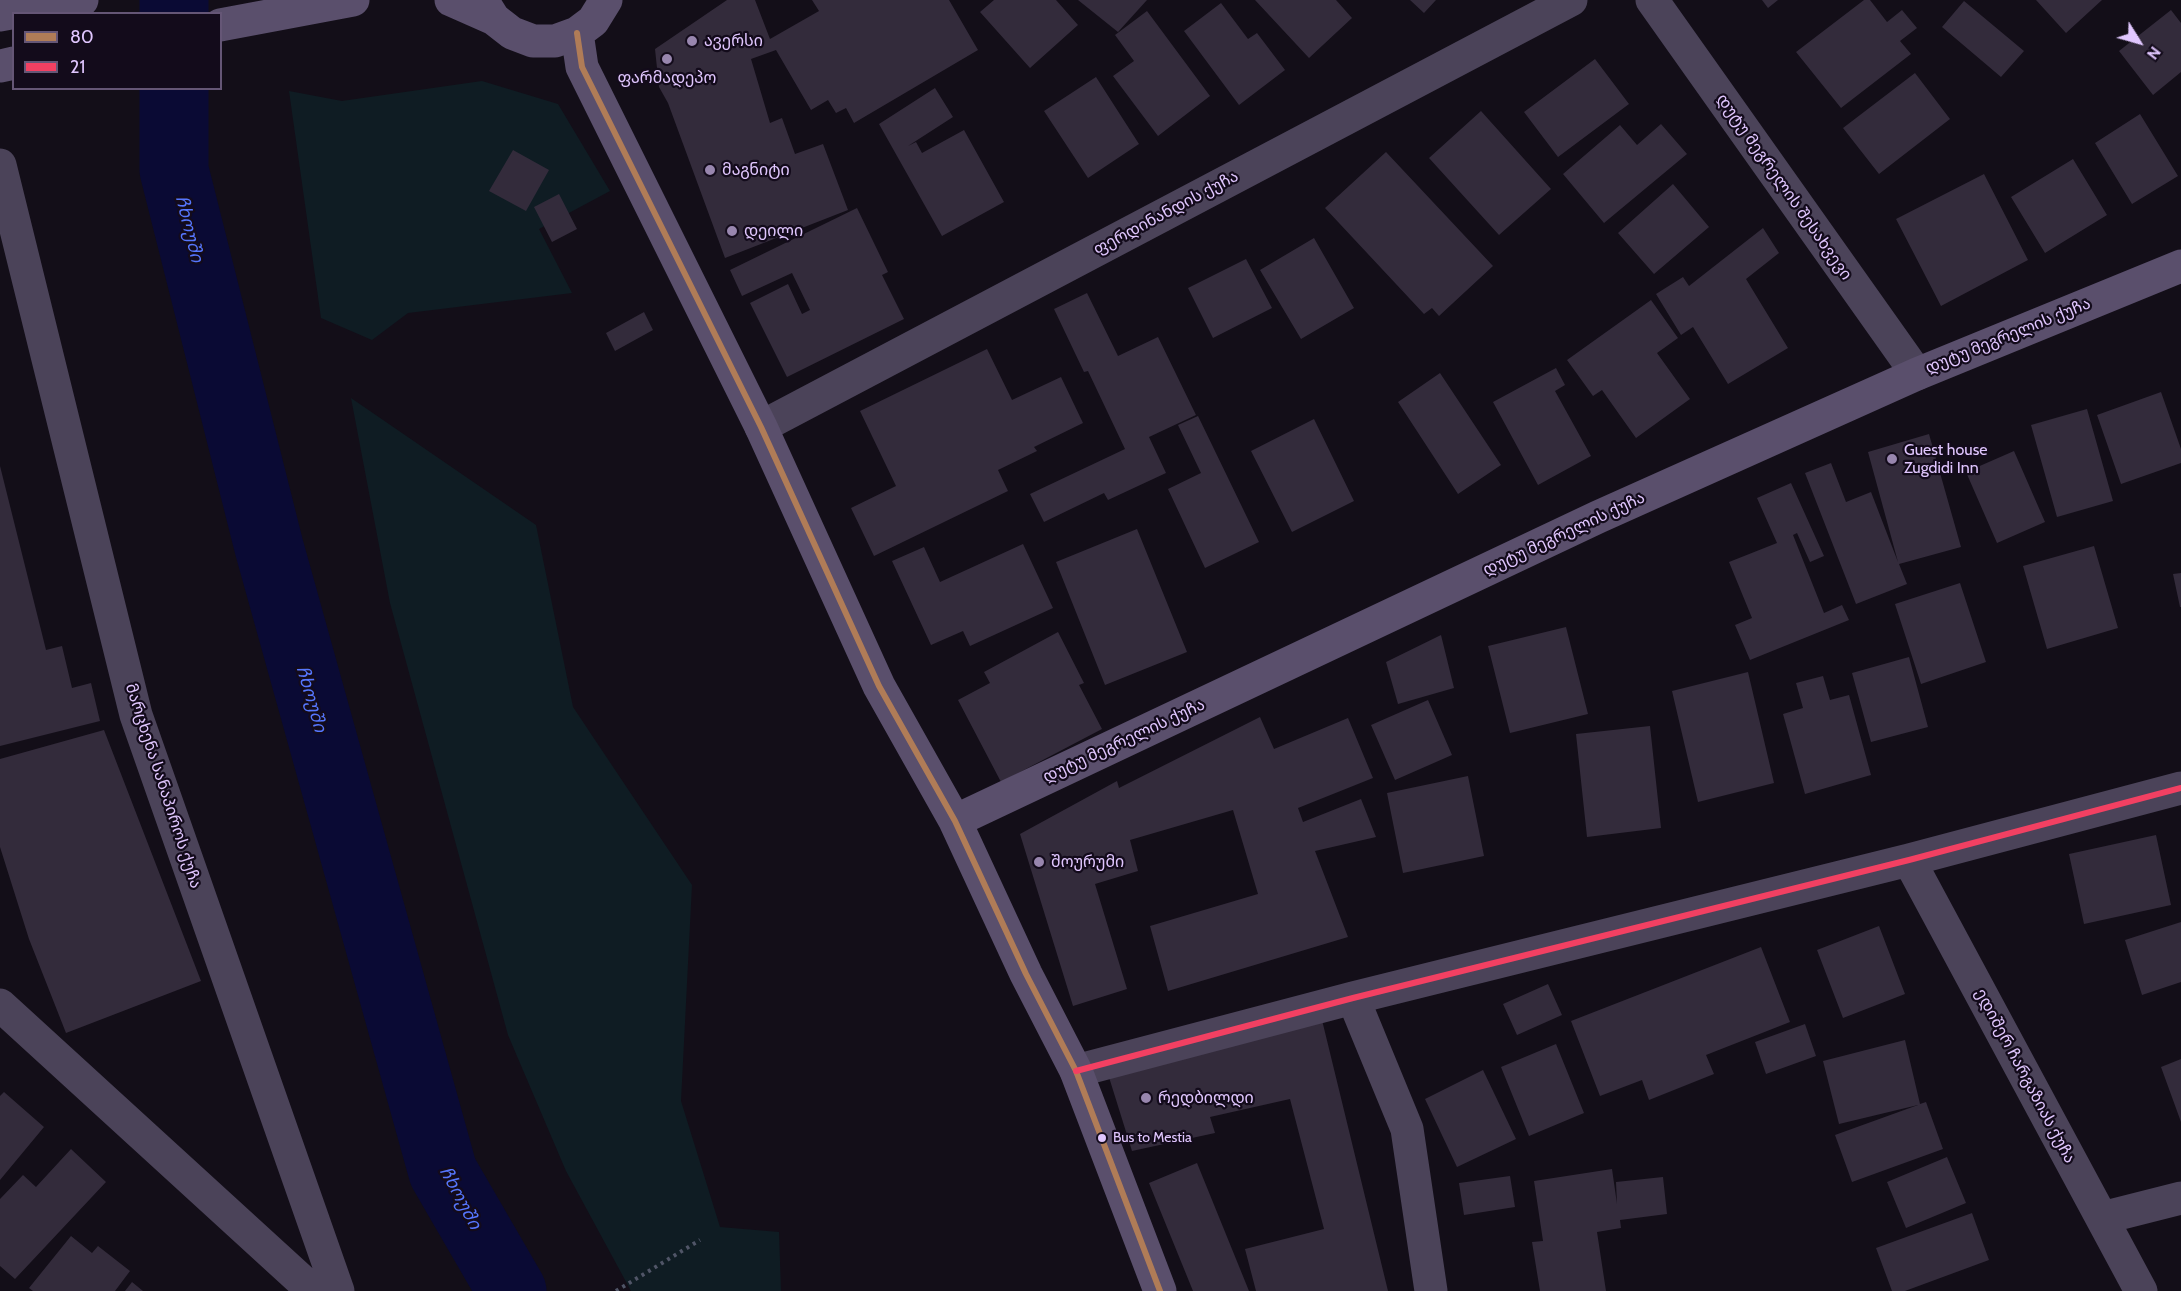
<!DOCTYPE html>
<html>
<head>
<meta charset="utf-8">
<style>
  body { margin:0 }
  #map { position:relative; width:2181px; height:1291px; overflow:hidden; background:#130e18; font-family:Cabin,sans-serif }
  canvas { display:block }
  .legend { position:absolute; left:12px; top:12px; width:210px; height:78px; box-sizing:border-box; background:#130b1b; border:2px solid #655676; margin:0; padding:8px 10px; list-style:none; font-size:18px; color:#e0c6fe }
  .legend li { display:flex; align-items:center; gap:12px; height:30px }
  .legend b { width:30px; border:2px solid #655676 }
  .north { position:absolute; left:2109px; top:12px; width:60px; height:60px; -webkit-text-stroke:4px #130b1b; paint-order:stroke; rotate:127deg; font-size:16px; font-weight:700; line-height:24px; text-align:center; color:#e0c6fe }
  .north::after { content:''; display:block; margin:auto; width:21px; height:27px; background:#e0c6fe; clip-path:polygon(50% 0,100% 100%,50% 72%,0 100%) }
</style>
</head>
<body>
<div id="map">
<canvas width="2181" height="1291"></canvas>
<ul class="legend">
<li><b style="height:8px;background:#b07c57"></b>80</li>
<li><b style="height:8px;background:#f24062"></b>21</li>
</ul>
<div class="north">N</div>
</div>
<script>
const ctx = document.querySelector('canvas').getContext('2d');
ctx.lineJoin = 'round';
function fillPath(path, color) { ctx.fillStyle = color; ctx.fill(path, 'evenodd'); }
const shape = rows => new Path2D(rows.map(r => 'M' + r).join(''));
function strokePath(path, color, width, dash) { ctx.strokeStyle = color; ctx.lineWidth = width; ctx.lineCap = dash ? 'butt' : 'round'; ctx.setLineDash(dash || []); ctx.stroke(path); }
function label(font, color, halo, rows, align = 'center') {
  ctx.font = font + ' Cabin,"Noto Sans Georgian",sans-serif'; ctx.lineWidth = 4.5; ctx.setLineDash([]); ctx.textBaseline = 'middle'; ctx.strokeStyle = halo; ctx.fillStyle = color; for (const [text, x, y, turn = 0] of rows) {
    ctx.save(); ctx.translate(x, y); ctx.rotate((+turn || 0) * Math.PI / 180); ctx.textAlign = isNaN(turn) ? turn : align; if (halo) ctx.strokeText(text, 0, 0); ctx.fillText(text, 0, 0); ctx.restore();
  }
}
fillPath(shape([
  [482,81,558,104,610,191,539,229,572,293,408,313,372,340,321,318,289,91,342,101],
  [351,398,536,525,573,707,692,885,681,1101,720,1227,779,1232,781,1291,631,1291,566,1171,508,1035,390,603]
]), '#0f1c23');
strokePath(shape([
  [174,0,174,14],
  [174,88,174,170,269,547,443,1172,512,1291]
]), '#0a0a34', 69);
fillPath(shape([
  [727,0,755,0,770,39,819,11,812,0,949,0,978,50,854,123,846,108,836,113,828,100,811,110,776,50,751,59,770,123,782,118,795,154,823,144,848,210,725,258,668,103,659,87,655,49],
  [994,0,1056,0,1078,25,1030,68,980,12],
  [1078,0,1147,0,1118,32],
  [1255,0,1336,0,1352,18,1309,58],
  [1410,0,1436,0,1424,13],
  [1762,0,1778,0,1768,8],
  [1864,0,1870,0,1887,22,1902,10,1917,28,1900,41,1911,54,1841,108,1796,52],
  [2036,0,2102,0,2066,33],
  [1964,1,2024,51,2001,77,1942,27],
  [1221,3,1248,39,1257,33,1285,70,1239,105,1184,31],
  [2171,10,2181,23,2181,72,2153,95,2119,51],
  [1147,11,1210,96,1158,136,1113,76,1134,61,1115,35],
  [1595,59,1629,104,1558,157,1524,112],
  [1915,73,1950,119,1879,174,1843,128],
  [1096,77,1139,144,1088,178,1044,111],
  [935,88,953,117,908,146,916,142,922,153,964,130,1004,202,942,236,879,124],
  [1481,111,1551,189,1499,235,1429,158],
  [2140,114,2178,176,2132,204,2095,143],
  [1661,124,1687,154,1604,223,1563,174,1620,125,1637,145],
  [513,150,549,170,526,211,489,191],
  [1386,152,1493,266,1439,316,1432,308,1424,314,1325,208],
  [2073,159,2107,215,2045,253,2011,197],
  [1984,174,2028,260,1941,306,1896,219],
  [1673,184,1709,227,1654,274,1618,233],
  [559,194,577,229,552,242,534,207],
  [857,208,888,272,882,275,904,319,787,377,750,303,788,284,802,314,810,310,792,273,742,296,730,270],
  [1763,228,1779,253,1746,279,1788,348,1728,384,1693,327,1681,335,1656,294,1683,277,1689,286],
  [1314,238,1354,308,1301,339,1260,270],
  [1246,259,1272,308,1213,338,1188,288],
  [1087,293,1118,356,1158,337,1196,415,1149,437,1166,473,1108,500,1104,493,1044,522,1030,494,1125,449,1088,371,1084,372,1054,309],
  [1651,300,1678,338,1657,353,1690,399,1636,438,1602,390,1593,396,1567,360],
  [644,312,653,330,615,351,606,333],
  [987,349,1012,400,1061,377,1083,423,1034,447,1037,451,998,470,1008,491,874,556,851,508,896,486,860,411],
  [1556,368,1565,385,1555,391,1591,456,1538,485,1493,402],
  [1440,373,1501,465,1458,494,1398,402],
  [2161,392,2181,449,2181,463,2121,484,2097,415],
  [2087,409,2113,501,2057,517,2031,425],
  [1198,416,1259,542,1205,568,1168,489,1201,473,1178,425],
  [1314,419,1354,501,1292,532,1251,451],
  [1929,434,1961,547,1899,564,1907,584,1856,604,1805,473,1831,463,1846,502,1871,492,1898,562,1868,452],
  [2014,451,2045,522,1997,543,1966,472],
  [0,466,46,650,62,646,72,688,91,683,100,721,0,746],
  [1791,483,1824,556,1810,562,1797,533,1793,535,1824,613,1842,605,1849,620,1750,660,1735,625,1752,618,1729,562,1777,543,1757,498],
  [1137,529,1187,652,1105,685,1056,562],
  [1023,544,1053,608,970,646,963,631,931,645,892,561,924,547,940,582],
  [2094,546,2118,628,2047,649,2023,566],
  [2181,573,2181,607,2180,607,2173,574],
  [1960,583,1986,662,1921,684,1895,604],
  [1566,627,1588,714,1510,733,1488,646],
  [1058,632,1084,683,1079,685,1102,729,1001,782,958,700,990,683,984,672],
  [1441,635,1454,688,1398,704,1386,662],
  [1909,657,1928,727,1871,742,1852,673],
  [1748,672,1774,783,1698,802,1672,691],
  [1823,676,1830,700,1849,695,1871,775,1805,794,1783,714,1803,708,1796,683],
  [1428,700,1452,755,1395,780,1371,725],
  [1260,717,1274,749,1348,718,1373,778,1298,808,1303,822,1361,799,1376,837,1315,851,1348,937,1168,991,1150,926,1258,894,1233,810,1130,840,1138,871,1095,884,1127,989,1073,1006,1020,834,1117,781,1119,788],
  [1650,726,1661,828,1587,837,1576,734],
  [104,730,201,981,66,1033,29,939,0,847,0,759],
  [1468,776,1484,856,1403,873,1387,793],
  [2156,835,2171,905,2084,924,2069,854],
  [2181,922,2181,982,2142,995,2125,940],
  [1879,926,1905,994,1843,1018,1817,950],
  [1761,947,1790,1022,1706,1055,1714,1074,1649,1100,1642,1080,1600,1096,1571,1021],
  [1548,984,1562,1015,1517,1035,1503,1004],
  [1322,1020,1388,1291,1256,1291,1245,1249,1324,1229,1290,1099,1210,1117,1215,1133,1132,1151,1108,1074],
  [1805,1024,1816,1056,1766,1074,1755,1042],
  [1905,1040,1920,1104,1926,1102,1943,1149,1852,1182,1835,1135,1918,1105,1839,1124,1823,1061],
  [1556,1044,1584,1113,1529,1136,1501,1067],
  [2181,1059,2181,1122,2161,1067],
  [1483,1070,1516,1139,1457,1167,1425,1099],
  [4,1092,44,1127,0,1180,0,1096],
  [71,1149,106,1182,15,1279,0,1266,0,1199,23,1175,36,1187],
  [1947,1157,1966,1203,1906,1228,1887,1182],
  [1197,1163,1249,1291,1193,1291,1149,1183],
  [1612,1169,1617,1204,1616,1182,1663,1177,1667,1214,1620,1220,1621,1228,1597,1232,1606,1291,1540,1291,1532,1242,1543,1241,1534,1181],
  [1510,1176,1515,1207,1464,1215,1459,1183],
  [1972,1213,1989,1260,1905,1291,1892,1291,1876,1248],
  [71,1236,92,1253,98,1246,130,1271,115,1291,33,1291,29,1288],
  [132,1282,143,1291,125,1291]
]), '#332b3b');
strokePath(shape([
  [616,1291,700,1240]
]), '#505567', 4, [3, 4.5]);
strokePath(shape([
  [1652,0,1917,374],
  [0,165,136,715,338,1291],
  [761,427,1571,0],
  [1909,860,2141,1291],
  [1353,998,1407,1129,1431,1291],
  [0,1005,313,1291],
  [1076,1071,1353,998,1909,860,2181,788],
  [2102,1218,2181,1198]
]), '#4b4359', 33);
strokePath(shape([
  [451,0,494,19],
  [482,0,494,19,512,33,533,41,555,41,577,33,593,21,606,0],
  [0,15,82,0],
  [220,25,353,0],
  [577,33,582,67,761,427,879,686,955,821,1026,974,1076,1071,1160,1291],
  [0,66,14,63],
  [955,821,1598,517,1917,374,2181,266]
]), '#5a4f6c', 33);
strokePath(shape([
  [577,33,582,67,761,427,879,686,955,821,1026,974,1076,1071,1160,1291]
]), '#b07c57', 6);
strokePath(shape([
  [1076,1071,1353,998,1909,860,2181,788]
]), '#f24062', 6);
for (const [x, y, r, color] of [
  [692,41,6,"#9886ae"],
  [667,59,6,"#9886ae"],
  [710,170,6,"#9886ae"],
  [732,231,6,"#9886ae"],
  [1892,459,6,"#9886ae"],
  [1039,862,6,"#9886ae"],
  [1146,1098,6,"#9886ae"],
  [1102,1138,5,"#e0c6fe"]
]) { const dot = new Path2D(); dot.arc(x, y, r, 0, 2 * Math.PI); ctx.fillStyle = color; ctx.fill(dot); strokePath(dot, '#130b1b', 2); }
label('14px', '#e0c6fe', '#130b1b', [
  ["Bus to Mestia",1113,1138]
], 'left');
label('16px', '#e0c6fe', '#130b1b', [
  ["ავერსი",704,41],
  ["ფარმადეპო",667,78,"center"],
  ["მაგნიტი",722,170],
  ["დეილი",744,231],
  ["Guest house",1904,450],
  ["Zugdidi Inn",1904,468],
  ["შოურუმი",1051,862],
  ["რედბილდი",1158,1098]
], 'left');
label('16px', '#e0c6fe', '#130b1b', [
  ["დუტუ მეგრელის შესახვევი",1784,187,55],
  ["ფერდინანდის ქუჩა",1166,213,-28],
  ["დუტუ მეგრელის ქუჩა",2008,336,-22],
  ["დუტუ მეგრელის ქუჩა",1564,534,-25],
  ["დუტუ მეგრელის ქუჩა",1124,741,-25],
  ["მარცხენა სანაპიროს ქუჩა",163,786,72],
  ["ედიშერ ჩარგაზიას ქუჩა",2025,1076,62]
]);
label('italic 18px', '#5676fd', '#130b1b', [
  ["ჩხოუში",189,229,76],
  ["ჩხოუში",311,699,74],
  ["ჩხოუში",460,1198,62]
]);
</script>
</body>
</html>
